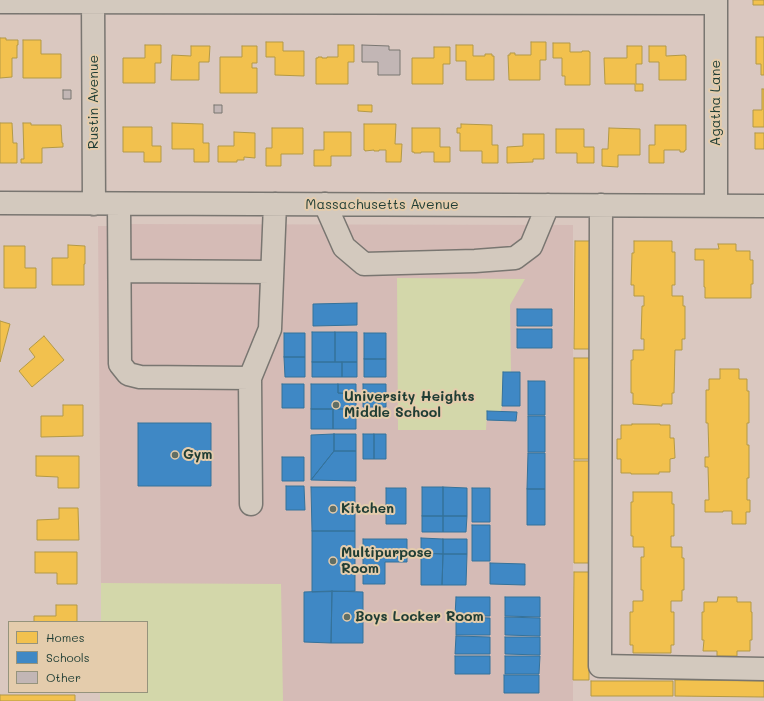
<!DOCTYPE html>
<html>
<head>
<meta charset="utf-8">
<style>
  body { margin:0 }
  #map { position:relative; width:764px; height:701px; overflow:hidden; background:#dac8c0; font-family:Mali,sans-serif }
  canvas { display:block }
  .legend { position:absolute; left:8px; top:621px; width:140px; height:72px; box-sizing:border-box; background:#e4ccac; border:1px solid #95937c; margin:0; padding:5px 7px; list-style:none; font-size:12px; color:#1f3d34 }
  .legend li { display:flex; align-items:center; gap:8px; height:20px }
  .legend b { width:20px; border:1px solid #95937c }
</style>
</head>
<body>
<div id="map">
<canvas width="764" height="701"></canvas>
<ul class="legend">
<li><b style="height:11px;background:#f2c14e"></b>Homes</li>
<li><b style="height:11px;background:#3f88c5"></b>Schools</li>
<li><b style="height:11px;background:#c2b6b5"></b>Other</li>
</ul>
</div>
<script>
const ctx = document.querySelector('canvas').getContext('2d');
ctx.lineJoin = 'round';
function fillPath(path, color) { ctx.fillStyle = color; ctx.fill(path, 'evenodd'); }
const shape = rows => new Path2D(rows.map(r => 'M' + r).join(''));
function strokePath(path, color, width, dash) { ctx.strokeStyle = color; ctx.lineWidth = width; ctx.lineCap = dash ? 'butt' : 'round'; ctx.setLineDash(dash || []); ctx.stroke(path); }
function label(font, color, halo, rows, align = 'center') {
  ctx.font = font + ' Mali,sans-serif'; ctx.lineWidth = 4; ctx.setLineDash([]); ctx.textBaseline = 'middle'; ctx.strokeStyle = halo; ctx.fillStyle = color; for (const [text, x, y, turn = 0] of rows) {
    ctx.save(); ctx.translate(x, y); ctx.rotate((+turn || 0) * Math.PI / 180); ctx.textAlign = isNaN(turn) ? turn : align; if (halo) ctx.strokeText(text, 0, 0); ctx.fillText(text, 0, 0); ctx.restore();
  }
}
fillPath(shape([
  [110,224,573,225,573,701,100,701,100,692,147,692,147,622,101,622,101,583,98,226,107,226]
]), '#d5bbb6');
fillPath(shape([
  [397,278,525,279,510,305,511,372,503,372,502,406,501,411,487,412,486,430,398,430],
  [101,583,281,584,283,701,100,701,100,692,147,692,147,622,101,622]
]), '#d3d7aa');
const homes = shape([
  [753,0,764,0,764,5,753,5,753,0],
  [756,37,764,37,764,75,761,75,761,64,756,64,756,37],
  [0,38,6,38,6,40,18,40,18,45,17,45,17,58,12,58,12,77,0,78,0,38],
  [23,40,41,40,41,54,61,54,61,78,23,78,23,40],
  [266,42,283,42,283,51,304,51,304,76,275,75,275,57,266,57,266,42],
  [531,42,546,42,546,60,540,60,540,80,509,80,508,55,510,55,510,53,515,53,515,55,531,55,531,42],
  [553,43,570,43,570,52,582,52,582,51,589,51,589,52,590,52,590,85,565,85,565,76,562,76,562,58,553,58,553,43],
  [145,45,161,45,161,63,155,63,155,83,123,83,123,58,145,58,145,45],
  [338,45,354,45,354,62,348,62,348,84,316,84,316,58,318,58,318,57,322,57,322,58,327,58,327,57,338,57,338,45],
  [456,45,473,45,473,56,485,56,485,54,492,54,492,56,494,56,494,80,466,80,466,61,456,61,456,45],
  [191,46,210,46,209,62,199,62,199,80,171,80,172,55,191,56,191,46],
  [242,46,257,46,257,63,252,63,252,68,257,68,257,93,220,93,220,57,242,57,242,46],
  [627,46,642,46,642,64,636,64,636,84,643,84,643,91,635,91,635,84,605,84,604,58,627,58,627,46],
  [649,46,666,46,666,56,685,55,685,56,686,56,686,80,659,80,659,62,649,62,649,46],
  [434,47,450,47,450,64,443,64,443,84,412,84,412,58,434,58,434,47],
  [762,89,764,89,764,127,753,127,753,110,762,110,762,89],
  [358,105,372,105,372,112,358,111,358,105],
  [0,123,12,123,13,143,17,143,17,163,0,163,0,123],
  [23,123,31,123,31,125,61,125,62,143,63,143,63,147,42,148,42,163,21,163,21,159,24,159,23,123],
  [172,123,203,124,203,143,209,143,209,162,194,162,194,149,172,149,172,123],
  [364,124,396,124,395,144,402,144,401,162,386,162,386,150,379,150,379,151,374,151,374,150,365,151,365,150,364,150,364,124],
  [461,124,492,125,492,145,498,145,498,163,482,163,482,151,460,151,460,133,457,133,457,128,461,128,461,124],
  [655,125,686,125,686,150,685,150,684,152,680,152,680,150,664,150,664,163,649,163,649,145,655,145,655,125],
  [123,127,152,127,152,146,161,146,161,162,144,162,144,152,123,152,123,127],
  [272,128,303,128,303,154,281,154,281,166,266,166,266,148,272,148,272,128],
  [412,128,440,128,440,147,450,147,450,162,434,162,434,152,421,152,421,153,414,153,414,152,412,152,412,128],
  [609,128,640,129,640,155,618,155,618,167,602,166,602,149,608,149,609,128],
  [556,129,584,129,584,147,594,147,594,163,577,163,577,153,556,153,556,129],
  [234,132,255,133,255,158,244,157,244,160,237,160,237,162,218,162,218,146,234,146,234,132],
  [324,132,351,132,351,156,331,156,331,166,314,166,314,150,324,150,324,132],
  [755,133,764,133,764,149,755,149,755,133],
  [523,134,544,134,544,159,533,159,533,162,507,163,507,147,523,146,523,134],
  [575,241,590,241,590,349,574,349,575,241],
  [634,241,672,241,672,252,675,252,675,285,672,285,672,296,683,296,683,306,685,306,685,339,682,339,682,350,675,350,674,393,672,393,672,404,662,404,662,406,633,404,633,393,631,393,631,360,633,360,633,350,644,350,644,339,641,339,642,306,644,306,644,296,634,296,634,285,631,285,632,253,634,253,634,241],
  [718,244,736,244,736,251,750,251,750,260,753,260,753,284,751,284,751,298,705,298,705,287,704,287,704,260,695,260,695,249,719,249,718,244],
  [68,245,85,246,85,264,84,264,84,285,52,285,52,258,68,258,68,245],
  [4,246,25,246,25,268,36,268,36,288,4,288,4,246],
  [0,321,10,324,0,362,0,321],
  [44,336,64,360,32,387,19,371,35,357,29,349,44,336],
  [574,358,590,358,589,459,574,459,574,358],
  [720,369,739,369,739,379,747,379,747,391,749,391,749,423,747,423,747,445,749,445,749,478,747,478,747,500,750,500,750,512,746,512,746,524,732,524,732,511,723,511,723,512,705,512,705,500,709,500,708,467,705,467,705,457,709,457,708,423,706,423,706,390,709,390,709,379,720,379,720,369],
  [63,405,83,405,83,436,41,437,41,416,63,416,63,405],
  [632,424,660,424,660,425,670,425,670,438,674,438,675,458,670,459,670,472,659,472,659,474,631,474,631,473,621,473,621,459,617,459,617,439,621,439,621,425,632,425,632,424],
  [36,456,79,456,79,488,58,488,58,477,36,476,36,456],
  [574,461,589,461,589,563,574,563,574,461],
  [633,492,672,492,672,504,674,504,674,536,671,536,671,547,682,547,682,558,684,558,684,590,682,590,682,601,671,601,671,612,674,612,674,645,671,645,671,653,633,653,633,645,630,645,630,612,633,612,633,601,643,601,643,590,641,590,641,557,644,557,644,547,633,547,633,536,631,536,631,502,633,502,633,492],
  [59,508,78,508,79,540,37,540,37,520,59,519,59,508],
  [35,552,77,552,77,584,57,584,57,573,35,573,35,552],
  [574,572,589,572,589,680,573,680,574,572],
  [718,597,737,597,737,602,751,602,751,612,752,612,752,640,750,640,750,651,737,651,737,656,717,656,717,651,703,651,704,640,702,640,702,612,704,612,704,602,717,602,718,597],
  [56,605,77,605,77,622,34,622,34,616,56,616,56,605],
  [675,680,764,681,764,697,675,696,675,680],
  [591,681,673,681,673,696,591,696,591,681],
  [0,695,75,695,75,701,0,701,0,695]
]);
fillPath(homes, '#f2c14e');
strokePath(homes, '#b39946', 1);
const schools = shape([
  [357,303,357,325,313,326,313,304,357,303],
  [517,309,552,309,552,326,517,326,517,309],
  [517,329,552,329,552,348,517,348,517,329],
  [312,332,335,332,335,362,312,362,312,332],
  [335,332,357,332,357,362,335,362,335,332],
  [284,333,305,333,305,357,284,357,284,333],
  [364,333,386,333,386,359,364,359,364,333],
  [284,357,305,357,305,377,285,377,284,357],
  [364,359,386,359,386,377,364,377,364,359],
  [312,362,342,362,342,377,312,377,312,362],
  [342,362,357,362,357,377,342,377,342,362],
  [503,372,520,372,520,406,502,406,503,372],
  [528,381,545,381,545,415,528,415,528,381],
  [282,384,304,384,304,408,282,408,282,384],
  [311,384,338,384,338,393,356,394,356,409,311,409,311,384],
  [338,384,356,384,356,394,338,393,338,384],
  [363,384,386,384,386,407,363,407,363,384],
  [311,409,333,409,333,429,311,429,311,409],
  [333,409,356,409,356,429,333,429,333,409],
  [487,411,517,412,516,421,487,420,487,411],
  [528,416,545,416,545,452,528,452,528,416],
  [138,423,211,423,211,486,138,486,138,423],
  [334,434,356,434,356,451,334,451,334,434],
  [334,434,334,451,311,480,311,435,334,434],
  [363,434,374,434,374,459,363,459,363,434],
  [374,434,386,434,386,459,374,459,374,434],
  [334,451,356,451,356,481,311,480,334,451],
  [528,453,545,453,545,489,527,489,528,453],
  [282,457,304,457,304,481,282,481,282,457],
  [286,486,304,486,305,510,286,510,286,486],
  [311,487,355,487,355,531,312,531,311,487],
  [422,487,443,487,443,516,422,516,422,487],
  [443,487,467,488,467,516,443,516,443,487],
  [386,488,406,488,406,524,386,524,386,488],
  [472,488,490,488,490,522,472,522,472,488],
  [527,489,545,489,545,525,527,525,527,489],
  [422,516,443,516,443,532,422,532,422,516],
  [443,516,467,516,466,532,443,532,443,516],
  [472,525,490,525,490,561,472,561,472,525],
  [312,531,355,531,355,591,312,592,312,531],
  [421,538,443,539,443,554,421,553,421,538],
  [363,539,407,539,407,562,385,562,385,584,363,584,363,539],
  [443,539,467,539,467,554,443,554,443,539],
  [421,553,443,554,442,585,421,585,421,553],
  [443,554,467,554,466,585,442,585,443,554],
  [490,563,525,564,525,585,490,584,490,563],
  [332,591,363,592,363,643,331,643,332,591],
  [332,591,331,643,304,642,304,592,332,591],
  [456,597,490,597,490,616,455,616,456,597],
  [505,597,540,597,540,617,505,616,505,597],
  [456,617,490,618,490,635,456,635,456,617],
  [505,617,540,618,540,636,505,635,505,617],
  [456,636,490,637,490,654,455,654,456,636],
  [505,637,540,637,540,655,505,654,505,637],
  [455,656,490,656,490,674,455,674,455,656],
  [505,656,540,656,539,674,505,674,505,656],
  [504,675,539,675,539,693,504,693,504,675]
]);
fillPath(schools, '#3f88c5');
strokePath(schools, '#35729a', 1);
const building = shape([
  [362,45,389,46,389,50,400,50,400,75,378,75,378,62,362,62,362,45],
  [63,90,71,90,71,99,63,99,63,90],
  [214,105,222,105,222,113,214,113,214,105]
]);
fillPath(building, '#c2b6b5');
strokePath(building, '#797671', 1);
const minor = shape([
  [93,0,94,204],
  [716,0,716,206],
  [0,2,716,3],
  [0,203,764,206],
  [119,204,120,364,128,374,140,377,250,378],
  [325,204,344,247,364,264,475,261,515,258,531,246,548,205],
  [601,205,600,666,764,669],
  [120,271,272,272],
  [251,504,250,378,270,329,275,204]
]);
strokePath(minor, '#797671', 25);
strokePath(minor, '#d3c9be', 22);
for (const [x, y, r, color] of [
  [336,405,4,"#606e65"],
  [175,455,4,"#606e65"],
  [333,509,4,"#606e65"],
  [333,561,4,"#606e65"],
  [347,617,4,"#606e65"]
]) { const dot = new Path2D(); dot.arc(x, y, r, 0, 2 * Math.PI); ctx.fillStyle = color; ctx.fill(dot); strokePath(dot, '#e4ccac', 1.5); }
label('14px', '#1f3d34', '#e4ccac', [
  ["Rustin Avenue",94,102,-90],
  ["Agatha Lane",716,103,-90],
  ["Massachusetts Avenue",382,205]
]);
label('bold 14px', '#1f3d34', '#e4ccac', [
  ["University Heights",344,397],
  ["Middle School",344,413],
  ["Gym",183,455],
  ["Kitchen",341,509],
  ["Multipurpose",341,553],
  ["Room",341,569],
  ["Boys Locker Room",355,617]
], 'left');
</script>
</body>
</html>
